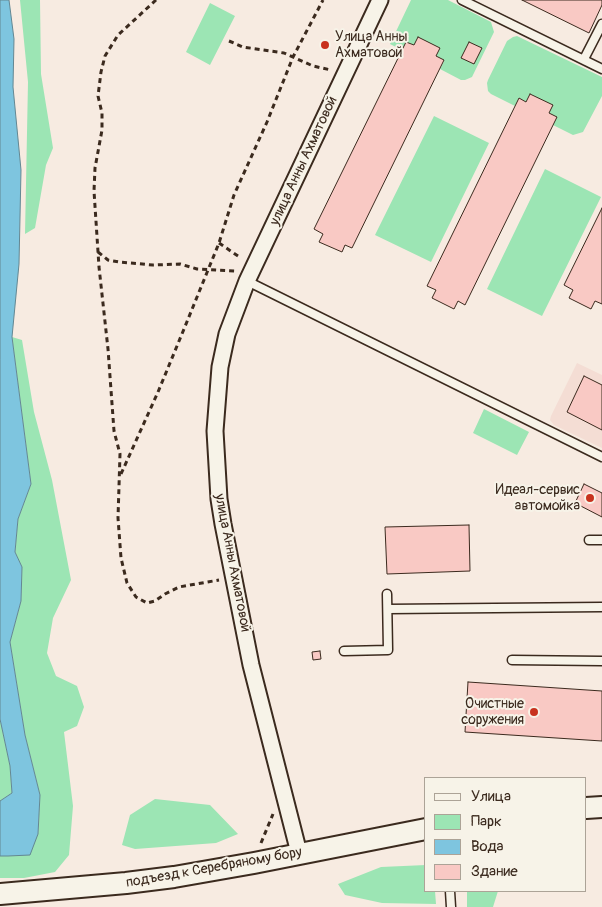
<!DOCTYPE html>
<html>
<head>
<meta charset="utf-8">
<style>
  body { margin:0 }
  #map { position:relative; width:602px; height:907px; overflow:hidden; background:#f7ebe1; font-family:Pangolin,sans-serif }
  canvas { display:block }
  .legend { position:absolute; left:424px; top:777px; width:162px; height:115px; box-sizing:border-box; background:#f7f3e8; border:1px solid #aca397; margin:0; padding:6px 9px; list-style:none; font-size:15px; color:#3b2a1e }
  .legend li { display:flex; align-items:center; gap:10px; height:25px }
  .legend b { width:25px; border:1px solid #aca397 }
</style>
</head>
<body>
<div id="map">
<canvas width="602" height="907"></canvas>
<ul class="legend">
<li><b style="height:6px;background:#f7f3e8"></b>Улица</li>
<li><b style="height:14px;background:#9ce5b4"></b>Парк</li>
<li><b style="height:14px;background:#7ec5df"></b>Вода</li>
<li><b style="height:14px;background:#f9c9c4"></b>Здание</li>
</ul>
</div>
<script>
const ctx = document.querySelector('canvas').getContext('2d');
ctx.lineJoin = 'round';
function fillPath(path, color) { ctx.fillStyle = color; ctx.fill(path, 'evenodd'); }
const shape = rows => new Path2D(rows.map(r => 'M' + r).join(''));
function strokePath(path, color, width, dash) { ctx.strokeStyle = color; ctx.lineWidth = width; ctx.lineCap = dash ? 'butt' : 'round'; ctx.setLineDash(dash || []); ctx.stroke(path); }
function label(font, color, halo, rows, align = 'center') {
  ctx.font = font + ' Pangolin,sans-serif'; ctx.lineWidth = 4; ctx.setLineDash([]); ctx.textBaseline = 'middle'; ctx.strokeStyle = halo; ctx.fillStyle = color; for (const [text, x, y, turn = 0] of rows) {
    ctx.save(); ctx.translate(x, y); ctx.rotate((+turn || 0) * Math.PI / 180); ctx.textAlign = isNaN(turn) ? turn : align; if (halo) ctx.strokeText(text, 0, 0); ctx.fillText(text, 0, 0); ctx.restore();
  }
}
fillPath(shape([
  [577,363,602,375,602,448,554,425,550,420,551,416]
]), '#f4ddd4');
fillPath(shape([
  [20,0,40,0,41,74,53,148,46,165,35,228,25,234,28,82],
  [411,0,448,0,491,22,494,32,472,77,465,80,461,80,440,69,444,61,436,56,440,48,418,38,414,45,406,42,402,50,390,44],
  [210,3,235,16,210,65,186,52],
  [517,36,602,77,602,96,583,132,573,135,553,125,549,113,552,105,530,94,526,102,519,98,515,106,491,94,488,91,487,83,488,80,507,41,513,37],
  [434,116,489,143,431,262,375,235],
  [545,169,601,197,542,316,487,289],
  [12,337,22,340,34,412,52,480,71,580,53,618,47,653,56,676,77,686,84,707,77,726,64,732,73,806,69,855,55,872,24,878,0,878,0,856,8,856,38,834,40,795,25,735,10,642,21,601,22,567,15,552,18,519,31,484],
  [484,409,529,432,517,455,473,433],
  [0,719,10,766,12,793,0,801],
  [155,799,210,805,238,834,216,843,135,849,122,845,130,815],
  [426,865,426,891,435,891,436,904,382,903,345,895,338,884,381,867],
  [467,891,498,891,493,907,467,907]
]), '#9ce5b4');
const water = shape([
  [0,0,9,0,14,39,13,87,21,170,19,264,12,337,31,484,18,519,15,552,22,567,21,601,10,642,25,735,40,795,38,834,30,855,8,856,0,856,0,801,12,793,10,766,0,719,0,0]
]);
fillPath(water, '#7ec5df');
strokePath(water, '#638792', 1);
const building = shape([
  [522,0,602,0,602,5,589,33,522,0],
  [418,37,440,48,436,56,444,60,352,248,345,245,342,252,319,242,323,234,314,229,406,42,414,45,418,37],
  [469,42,482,48,474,64,461,58,469,42],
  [530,94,553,105,549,113,557,117,465,305,458,301,454,309,432,298,436,290,427,286,519,98,526,102,530,94],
  [602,208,602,304,595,301,591,309,569,298,573,290,564,285,602,208],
  [584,376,602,385,602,430,567,412,584,376],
  [584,484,602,493,602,517,575,503,584,484],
  [469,525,470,571,387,574,385,527,469,525],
  [320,651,321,659,313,660,312,652,320,651],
  [468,682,602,691,602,741,465,732,468,682]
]);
fillPath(building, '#f9c9c4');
strokePath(building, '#3b2a1e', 1);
const lane = shape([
  [462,0,602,69],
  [584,59,602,24],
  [247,281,602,457],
  [589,540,602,540],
  [388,609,602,607],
  [344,651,388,650,387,594],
  [512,660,602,661],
  [450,891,451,907]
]);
const street = shape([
  [299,853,251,665,223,524,219,499,215,431,220,367,227,334,247,281,380,0]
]);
const secondary = shape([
  [586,808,602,807],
  [0,894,126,883,174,877,254,863,426,829]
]);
strokePath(lane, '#3b2a1e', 11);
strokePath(street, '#3b2a1e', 19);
strokePath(secondary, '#3b2a1e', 24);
strokePath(shape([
  [156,0,118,35,105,56,101,72,98,96,102,113,102,130,95,168,94,191,99,267,108,349,114,431,120,454,118,518,121,558,127,583,136,597,147,603,155,601,165,594,179,587,219,580],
  [229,41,243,47,284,53,313,66,331,70],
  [219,243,241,258],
  [98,252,108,260,119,262,153,265,180,264,197,269,236,271],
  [121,474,158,392,184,329,219,243,234,195,267,122,293,57,323,0],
  [261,843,273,814]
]), '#3b2a1e', 3, [5, 4]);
strokePath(lane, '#f7f3e8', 8);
strokePath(street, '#f7f3e8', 15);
strokePath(secondary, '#f7f3e8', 20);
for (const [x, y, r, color] of [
  [325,45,5,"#c8321e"],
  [590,498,5,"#c8321e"],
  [534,712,5,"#c8321e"]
]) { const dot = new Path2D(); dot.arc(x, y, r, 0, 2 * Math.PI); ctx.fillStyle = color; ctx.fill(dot); strokePath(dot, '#f7f3e8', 2); }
label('14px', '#3b2a1e', '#f7f3e8', [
  ["Улица Анны",335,37,"left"],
  ["Ахматовой",335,53,"left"],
  ["Идеал-сервис",580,490],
  ["автомойка",580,506],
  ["Очистные",524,704],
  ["соружения",524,720]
], 'right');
label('14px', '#3b2a1e', '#f7f3e8', [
  ["улица Анны Ахматовой",304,161,-65],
  ["улица Анны Ахматовой",232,563,79],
  ["подъезд к Серебряному бору",214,868,-10]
]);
</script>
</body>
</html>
